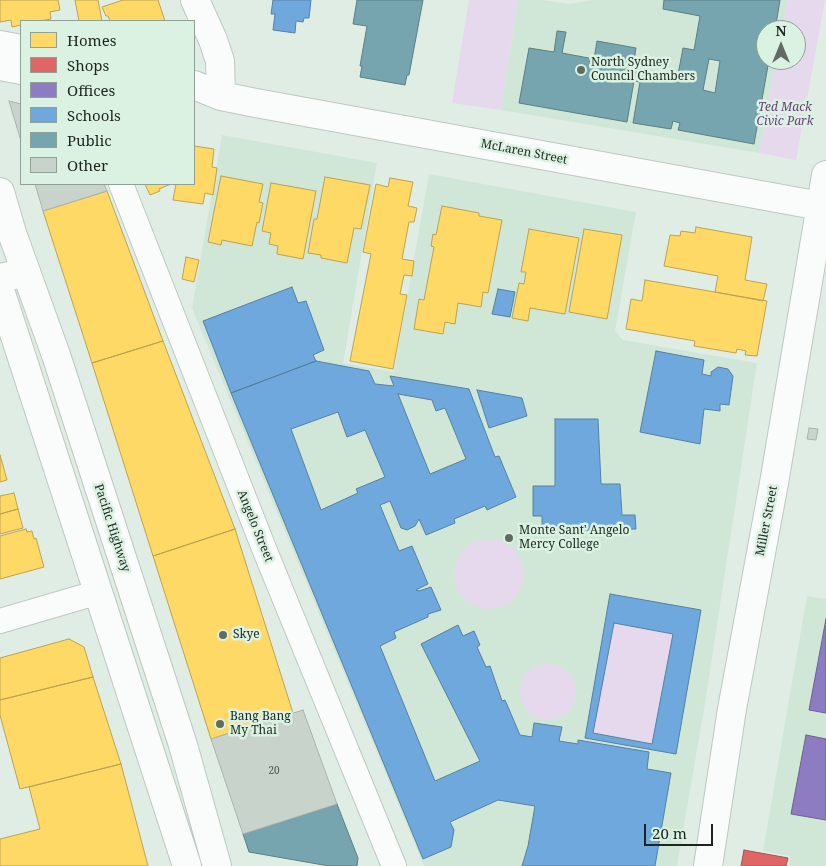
<!DOCTYPE html>
<html>
<head>
<meta charset="utf-8">
<style>
  body { margin:0 }
  #map { position:relative; width:826px; height:866px; overflow:hidden; background:#e0ede4; font-family:"Noto Serif",serif }
  canvas { display:block }
  .legend { position:absolute; left:20px; top:20px; width:175px; height:165px; box-sizing:border-box; background:#dbf2e2; border:1px solid #8fa094; margin:0; padding:6px 9px; list-style:none; font-size:15px; color:#1c251f }
  .legend li { display:flex; align-items:center; gap:10px; height:25px }
  .legend b { width:25px; border:1px solid #8fa094 }
  .north { position:absolute; left:756px; top:20px; width:50px; height:50px; box-sizing:border-box; background:#dbf2e2; border:1px solid #8fa094; border-radius:50%; rotate:0deg; font-size:14px; font-weight:700; line-height:20px; text-align:center; color:#1c251f }
  .north::after { content:''; display:block; margin:auto; width:18px; height:22px; background:#616b64; clip-path:polygon(50% 0,100% 100%,50% 72%,0 100%) }
  .scale { position:absolute; left:644px; top:824px; width:69px; height:22px; box-sizing:border-box; border:2px solid #1c251f; border-top:0; padding-left:6px; font-size:15px; line-height:18px; white-space:nowrap; color:#1c251f; -webkit-text-stroke:4px #dbf2e2; paint-order:stroke }
</style>
</head>
<body>
<div id="map">
<canvas width="826" height="866"></canvas>
<ul class="legend">
<li><b style="height:14px;background:#ffd966"></b>Homes</li>
<li><b style="height:14px;background:#e06666"></b>Shops</li>
<li><b style="height:14px;background:#8e7cc3"></b>Offices</li>
<li><b style="height:14px;background:#6fa8dc"></b>Schools</li>
<li><b style="height:14px;background:#76a5af"></b>Public</li>
<li><b style="height:14px;background:#c8d3cc"></b>Other</li>
</ul>
<div class="north">N</div>
<div class="scale">20 m</div>
</div>
<script>
const ctx = document.querySelector('canvas').getContext('2d');
ctx.lineJoin = 'round';
function fillPath(path, color) { ctx.fillStyle = color; ctx.fill(path, 'evenodd'); }
const shape = rows => new Path2D(rows.map(r => 'M' + r).join(''));
function strokePath(path, color, width, dash) { ctx.strokeStyle = color; ctx.lineWidth = width; ctx.lineCap = dash ? 'butt' : 'round'; ctx.setLineDash(dash || []); ctx.stroke(path); }
function label(font, color, halo, rows, align = 'center') {
  ctx.font = font + ' "Noto Serif",serif'; ctx.lineWidth = 5; ctx.setLineDash([]); ctx.textBaseline = 'middle'; ctx.strokeStyle = halo; ctx.fillStyle = color; for (const [text, x, y, turn = 0] of rows) {
    ctx.save(); ctx.translate(x, y); ctx.rotate((+turn || 0) * Math.PI / 180); ctx.textAlign = isNaN(turn) ? turn : align; if (halo) ctx.strokeText(text, 0, 0); ctx.fillText(text, 0, 0); ctx.restore();
  }
}
fillPath(shape([
  [518,0,542,0,569,4,593,0,788,0,782,30,766,30,766,60,776,60,759,153,501,110],
  [222,135,377,163,343,363,394,372,429,174,636,212,615,331,623,340,757,363,705,703,677,866,424,866,192,308],
  [807,596,826,599,826,866,789,866,790,856,763,851]
]), '#d0e6d7');
fillPath(shape([
  [469,0,518,0,501,110,452,103],
  [788,0,825,0,796,160,759,153,776,60,796,60,796,30,782,30],
  '454 574a35 35 0 1 1 70 0a35 35 0 1 1-70 0Z',
  [614,623,673,634,652,744,593,733],
  '520 692a28 28 0 1 1 56 0a28 28 0 1 1-56 0Z'
]), '#e6d9ed');
const homes = shape([
  [0,0,58,0,60,10,50,12,51,19,40,21,21,21,21,25,12,27,11,20,0,22,0,0],
  [75,0,98,0,102,21,79,21,75,0],
  [123,0,158,0,165,21,110,21,108,16,106,16,102,7,123,0],
  [194,146,214,149,212,167,217,168,213,195,205,193,203,204,173,200,176,184,194,184,194,146],
  [221,176,263,184,259,202,263,203,259,223,257,222,252,246,222,240,221,245,208,242,221,176],
  [325,177,370,185,361,229,354,228,347,263,321,258,321,255,308,253,314,219,317,219,325,177],
  [390,178,413,182,408,206,417,208,414,222,409,222,402,259,414,261,412,276,404,275,400,294,407,295,393,369,350,361,371,254,363,252,376,184,388,187,390,178],
  [271,183,316,191,303,259,277,254,278,246,269,244,271,233,262,231,271,183],
  [145,184,171,184,159,189,160,191,150,195,145,184],
  [107,191,163,341,92,363,43,211,107,191],
  [442,206,479,213,479,216,502,220,488,293,483,292,481,307,458,303,455,324,445,322,443,334,414,329,419,299,424,300,434,247,431,246,433,234,436,235,442,206],
  [696,227,752,237,745,280,767,284,763,301,715,292,718,276,664,266,670,235,680,236,681,231,695,233,696,227],
  [529,229,579,238,565,314,530,308,528,321,512,318,519,283,524,284,526,272,521,272,529,229],
  [584,229,622,235,607,319,569,312,584,229],
  [186,257,199,260,194,282,182,279,186,257],
  [645,280,767,301,757,356,745,355,746,351,737,349,736,353,694,346,695,341,626,329,631,299,642,301,645,280],
  [163,341,235,529,153,556,92,363,163,341],
  [0,455,7,480,0,482,0,455],
  [14,493,18,509,0,514,0,496,14,493],
  [18,509,23,528,0,534,0,514,18,509],
  [26,529,27,532,32,531,34,539,36,538,44,567,0,579,0,536,26,529],
  [235,529,293,713,211,739,153,556,235,529],
  [69,639,84,647,93,677,0,700,0,658,69,639],
  [93,677,121,764,20,789,0,715,0,700,93,677],
  [121,764,148,866,0,866,0,839,40,829,29,787,121,764]
]);
fillPath(homes, '#ffd966');
strokePath(homes, '#bba351', 1);
const shops = shape([
  [744,850,788,858,786,866,741,866,744,850]
]);
fillPath(shops, '#e06666');
strokePath(shops, '#a55251', 1);
const offices = shape([
  [826,619,826,713,809,710,826,619],
  [806,735,826,739,826,820,791,814,806,735]
]);
fillPath(offices, '#8e7cc3');
strokePath(offices, '#6c6292', 1);
const schools = shape([
  [273,0,311,0,309,18,304,18,303,22,296,21,295,33,273,30,275,14,271,14,273,0],
  [292,287,298,303,306,301,324,350,313,355,316,361,231,393,203,321,292,287],
  [498,289,515,292,510,317,492,314,498,289],
  [656,351,704,360,702,374,711,376,711,372,718,367,728,369,733,376,729,405,720,404,720,411,704,409,700,444,640,432,656,351],
  [316,361,369,371,375,384,394,386,390,376,469,389,495,457,499,456,516,497,487,510,485,506,454,519,455,523,426,535,419,519,415,526,407,530,401,528,390,501,380,505,399,551,412,546,428,584,416,590,419,591,431,587,441,610,428,614,428,617,394,632,396,638,380,646,435,781,480,761,421,644,458,625,463,636,474,631,480,645,477,647,486,667,490,666,502,701,505,700,520,735,532,737,534,723,562,727,559,741,578,744,578,740,649,752,647,769,671,773,655,866,522,866,528,846,535,806,498,800,450,822,454,830,451,847,423,859,231,393,316,361],
  [398,394,432,400,436,411,445,408,466,459,430,474,398,394],
  [338,412,347,437,365,430,385,477,356,489,358,493,321,510,291,429,338,412],
  [477,390,522,398,527,416,489,428,477,390],
  [555,419,598,419,601,484,620,484,622,515,635,515,636,529,542,531,542,516,533,516,533,486,555,486,555,419],
  [610,594,701,610,676,754,585,738,610,594],
  [614,623,673,634,652,744,593,733,614,623]
]);
fillPath(schools, '#6fa8dc');
strokePath(schools, '#5681a3', 1);
const public = shape([
  [357,0,423,0,409,75,407,75,405,85,360,77,362,66,360,66,367,26,353,24,357,0],
  [664,0,780,0,775,30,766,30,766,60,769,60,754,144,678,130,680,123,673,121,671,129,633,123,640,82,634,81,627,122,519,103,529,48,554,52,557,31,566,32,562,53,594,59,597,41,636,48,633,66,637,68,636,73,677,80,683,48,694,50,700,16,663,9,664,0],
  [709,59,720,61,715,93,703,90,709,59],
  [337,804,358,858,357,866,329,866,249,852,243,834,337,804]
]);
fillPath(public, '#76a5af');
strokePath(public, '#5b7f84', 1);
const building = shape([
  [9,101,21,104,21,141,9,101],
  [35,184,104,184,107,191,43,211,35,184],
  [809,428,818,429,816,440,807,439,809,428],
  [303,710,337,804,243,834,211,739,303,710]
]);
fillPath(building, '#c8d3cc');
strokePath(building, '#aab4ae', 1);
const street = shape([
  [121,184,265,551,394,866],
  [0,621,99,592]
]);
const secondary = shape([
  [195,0,213,40,220,61,221,96],
  [0,45,21,49],
  [0,66,21,70],
  [194,85,221,96,256,103,826,207],
  [0,278,26,272],
  [708,866,732,709,774,483,826,175]
]);
const primary = shape([
  [0,192,12,233,56,355,183,745,217,866],
  [0,290,187,866]
]);
strokePath(street, '#bdc8c1', 26);
strokePath(secondary, '#bdc8c1', 30);
strokePath(primary, '#bdc8c1', 30);
strokePath(street, '#fafcfb', 24);
strokePath(secondary, '#fafcfb', 28);
strokePath(primary, '#fafcfb', 28);
for (const [x, y, r, color] of [
  [581,70,5,"#616b64"],
  [509,538,5,"#616b64"],
  [223,635,5,"#616b64"],
  [220,724,5,"#616b64"]
]) { const dot = new Path2D(); dot.arc(x, y, r, 0, 2 * Math.PI); ctx.fillStyle = color; ctx.fill(dot); strokePath(dot, '#dbf2e2', 2); }
label('10px', '#47504a', null, [
  ["20",274,771]
]);
label('12px', '#1c251f', '#dbf2e2', [
  ["North Sydney",591,63],
  ["Council Chambers",591,77],
  ["Monte Sant' Angelo",519,531],
  ["Mercy College",519,545],
  ["Skye",233,635],
  ["Bang Bang",230,717],
  ["My Thai",230,731]
], 'left');
label('italic 12px', '#6b3c78', '#dbf2e2', [
  ["Ted Mack",785,108],
  ["Civic Park",785,122]
]);
label('12px', '#1c251f', '#dbf2e2', [
  ["McLaren Street",524,152,11],
  ["Miller Street",767,521,-79],
  ["Angelo Street",255,526,68],
  ["Pacific Highway",112,528,72]
]);
</script>
</body>
</html>
